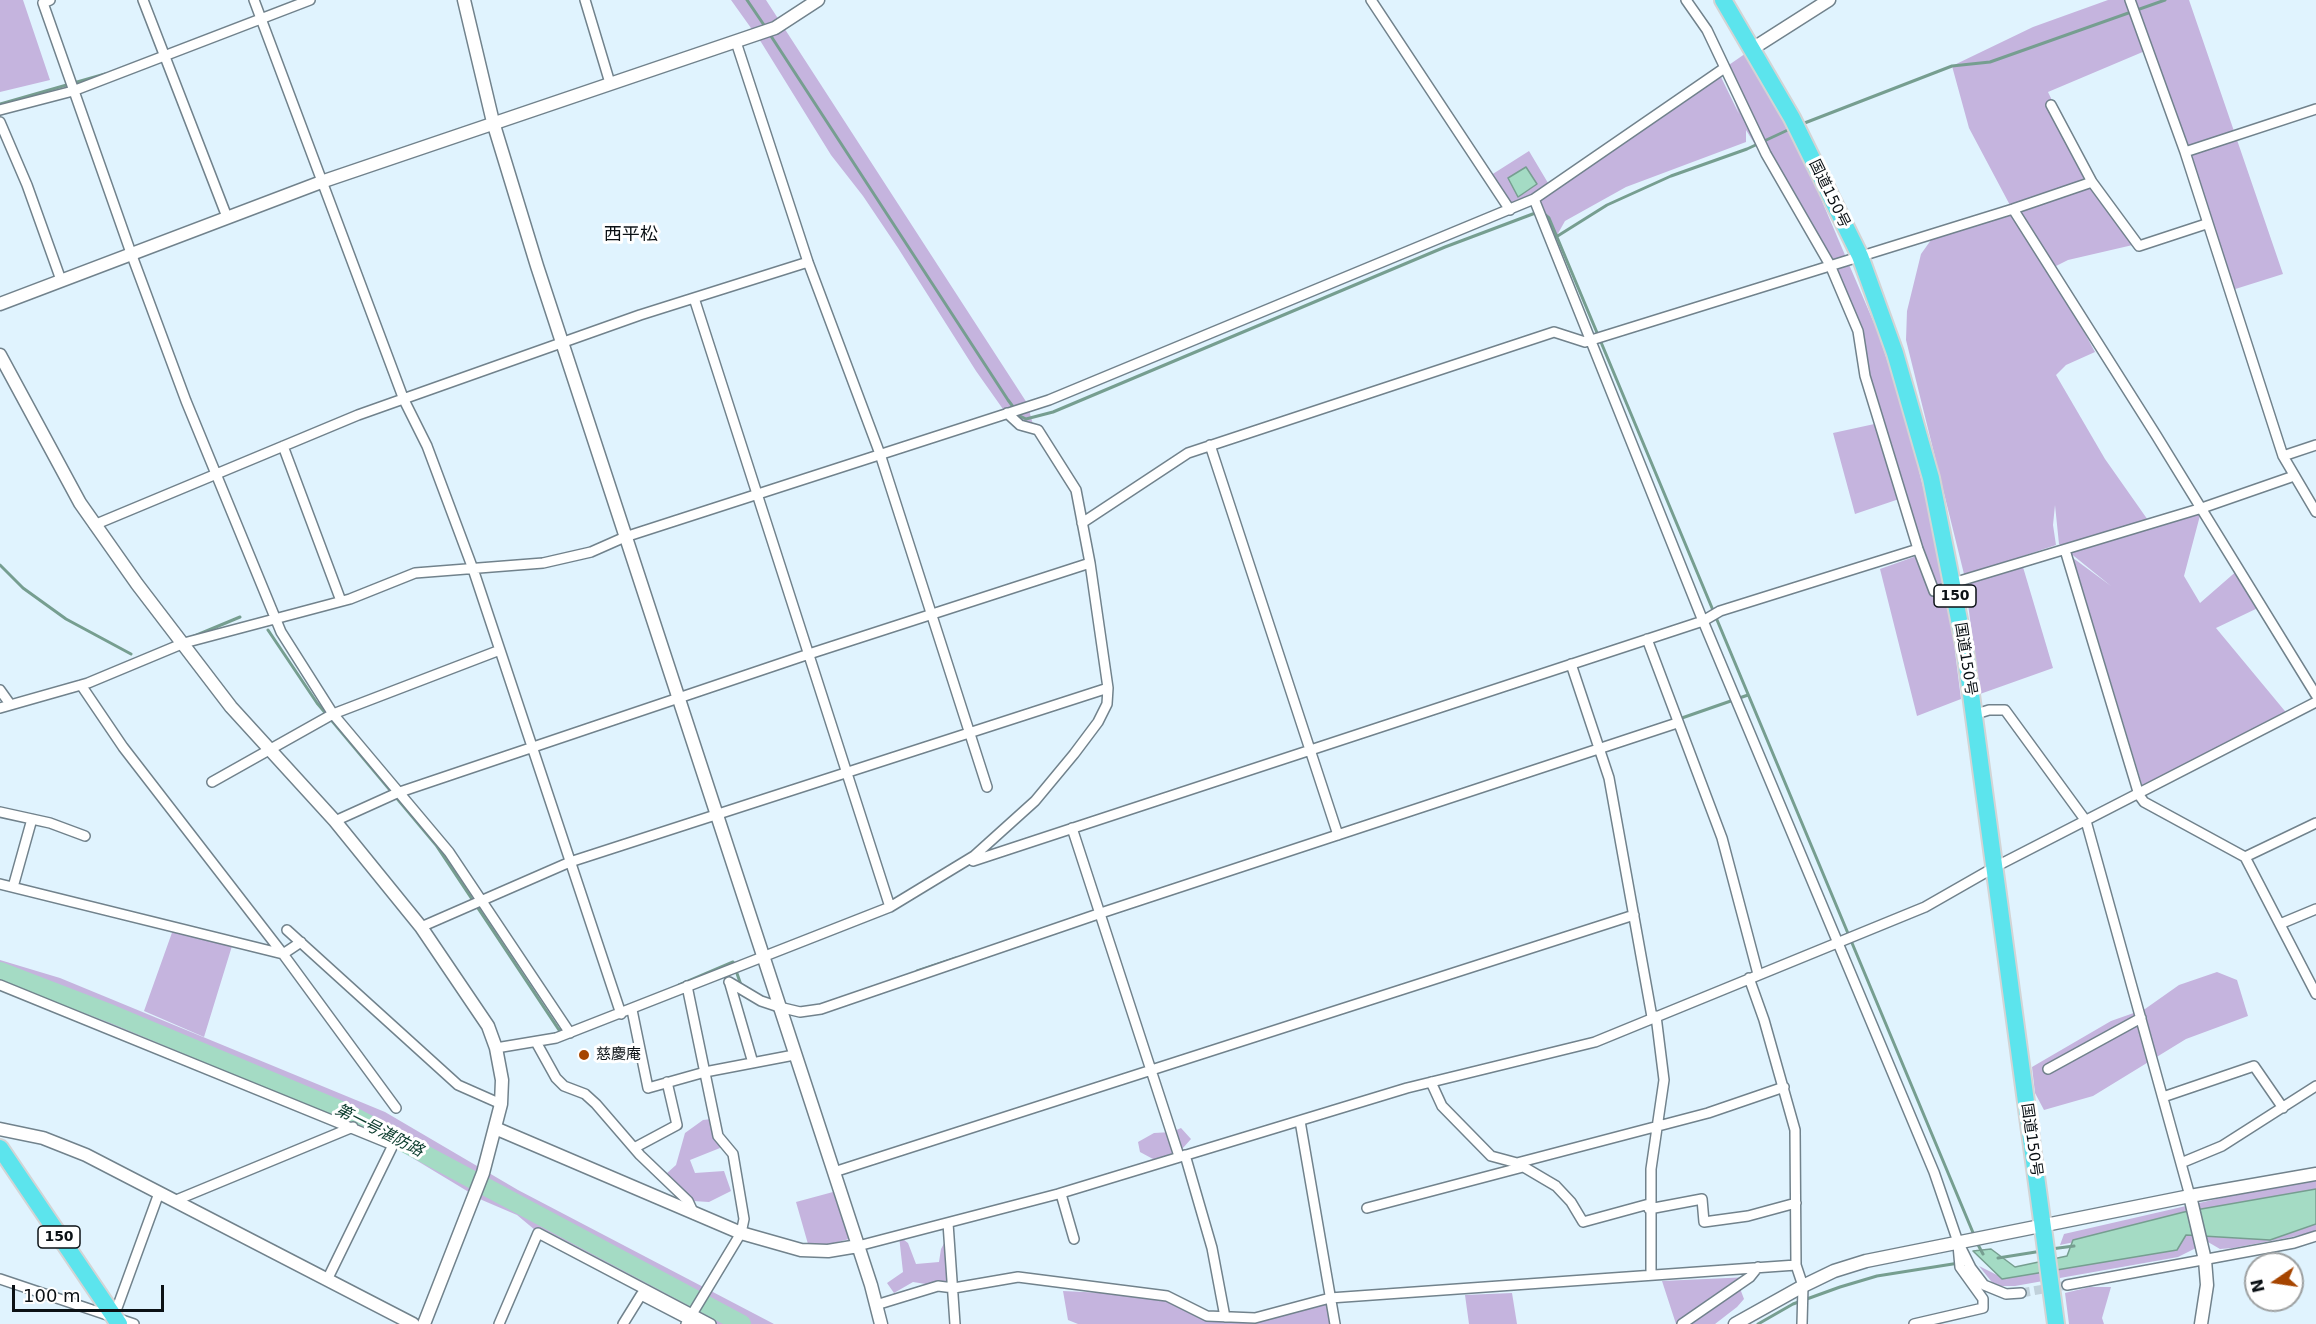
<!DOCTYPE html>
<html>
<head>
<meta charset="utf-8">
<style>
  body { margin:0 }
  #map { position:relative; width:2316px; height:1324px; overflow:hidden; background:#e0f3fe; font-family:"DejaVu Sans",sans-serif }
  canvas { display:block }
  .north { position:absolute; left:2244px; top:1252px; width:60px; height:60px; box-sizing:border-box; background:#fff; border:2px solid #9da0a1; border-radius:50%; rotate:257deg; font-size:16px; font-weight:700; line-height:24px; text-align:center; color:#0b1115 }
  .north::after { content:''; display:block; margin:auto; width:21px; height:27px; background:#a64500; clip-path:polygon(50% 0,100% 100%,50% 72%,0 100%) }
  .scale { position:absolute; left:12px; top:1285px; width:152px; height:27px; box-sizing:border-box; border:3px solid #0b1115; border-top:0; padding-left:8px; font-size:18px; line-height:21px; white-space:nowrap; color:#0b1115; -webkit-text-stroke:4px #fff; paint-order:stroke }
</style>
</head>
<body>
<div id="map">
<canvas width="2316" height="1324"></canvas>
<div class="north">N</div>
<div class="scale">100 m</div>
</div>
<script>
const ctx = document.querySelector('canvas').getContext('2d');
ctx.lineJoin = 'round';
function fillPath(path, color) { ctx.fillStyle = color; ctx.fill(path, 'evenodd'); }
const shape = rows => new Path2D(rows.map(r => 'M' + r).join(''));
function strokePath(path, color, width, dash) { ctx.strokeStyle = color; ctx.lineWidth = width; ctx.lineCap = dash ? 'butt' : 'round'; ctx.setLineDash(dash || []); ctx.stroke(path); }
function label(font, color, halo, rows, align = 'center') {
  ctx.font = font + ' "DejaVu Sans","Noto Sans JP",sans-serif'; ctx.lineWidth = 6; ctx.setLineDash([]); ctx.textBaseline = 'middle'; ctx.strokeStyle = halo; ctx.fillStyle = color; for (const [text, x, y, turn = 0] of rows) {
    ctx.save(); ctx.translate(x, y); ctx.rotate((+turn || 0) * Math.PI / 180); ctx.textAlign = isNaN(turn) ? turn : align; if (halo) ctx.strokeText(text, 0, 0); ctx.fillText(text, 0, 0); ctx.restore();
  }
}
fillPath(shape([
  [0,0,23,0,50,80,0,92],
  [731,0,766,0,1027,403,1034,428,1010,419,976,371,898,248,863,196,831,155,761,42],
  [2108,0,2189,0,2283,274,2229,291,2145,51,2048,92,2086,171,2137,244,2068,260,2050,269,2095,352,2066,365,2056,375,2105,459,2150,523,2202,508,2184,576,2200,603,2239,569,2262,606,2216,628,2289,716,2143,788,2073,558,2111,586,2059,544,2055,505,2053,525,2056,545,2020,557,2053,668,1980,694,1964,574,1906,340,1907,311,1921,254,1931,240,2012,209,1969,128,1952,66,2033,27],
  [1752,49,1772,84,1877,330,1905,414,1946,580,1961,699,1917,716,1880,569,1925,553,1883,435,1902,498,1855,514,1833,433,1879,423,1858,331,1830,265,1746,130,1746,142,1626,187,1565,221,1556,237,1538,200,1721,77,1739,114,1723,69],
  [1529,151,1551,188,1510,210,1488,177],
  [174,927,232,946,204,1037,144,1011],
  [0,960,60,978,385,1112,518,1190,774,1324,711,1324,541,1235,517,1215,482,1200,386,1142,0,985],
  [2217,972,2237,980,2248,1016,2186,1039,2093,1096,2044,1110,2035,1093,2032,1067,2111,1021,2145,1009,2179,985],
  [711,1119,720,1148,690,1160,695,1173,724,1171,731,1191,709,1202,693,1201,666,1174,676,1165,685,1133,703,1120],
  [1181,1128,1191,1139,1174,1158,1153,1159,1140,1152,1138,1142,1154,1133,1172,1132],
  [2316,1180,2316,1192,2060,1245,2064,1234,2269,1187],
  [833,1192,849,1239,830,1244,808,1244,796,1202],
  [2316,1224,2316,1231,2292,1237,2233,1248,2220,1249,2208,1242,2178,1257,2015,1286,1995,1286,1979,1266,1997,1275,2185,1235,2270,1240],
  [899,1236,908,1243,916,1264,939,1262,941,1249,946,1240,951,1288,913,1282,894,1293,887,1283,903,1272],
  [1750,1277,1742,1282,1741,1291,1744,1299,1737,1307,1715,1324,1676,1324,1662,1281],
  [2090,1287,2111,1287,2102,1318,2104,1324,2069,1324,2065,1293],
  [1063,1291,1167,1296,1207,1316,1255,1318,1330,1298,1335,1324,1078,1324,1068,1320],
  [1512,1293,1517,1324,1469,1324,1465,1295]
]), '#c5b4de');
const water = shape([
  [1526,167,1537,184,1518,197,1508,178,1526,167],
  [2316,1189,2316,1224,2270,1240,2186,1235,2177,1250,2002,1279,1973,1251,1991,1249,2015,1267,2067,1256,2073,1240,2184,1212,2316,1189]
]);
fillPath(water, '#a4dbc4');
strokePath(water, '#769e90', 1.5);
strokePath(shape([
  [747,0,766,28],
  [769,33,1008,400,1020,416,1026,419,1053,412,1445,247,1538,212],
  [0,104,105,74],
  [1802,124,1952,66,1990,62,2165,0],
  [1543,213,1549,218,1603,347,1974,1235],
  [1556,237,1607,205,1671,176,1747,149,1790,129],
  [0,565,23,588,66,619,131,654],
  [268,630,317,703,436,845,559,1030,564,1029],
  [192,637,240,617],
  [1679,719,1748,695],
  [917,971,956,958],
  [679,985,733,962,741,985],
  [1976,1241,1983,1254],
  [2051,1249,2074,1246],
  [1998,1258,2042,1251],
  [1758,1324,1793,1304,1840,1287,1877,1276,1959,1263]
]), '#769e90', 3);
strokePath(shape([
  [0,971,112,1014,346,1112,742,1324]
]), '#a4dbc4', 18);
strokePath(shape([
  [2021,1293,2067,1285]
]), '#c0d1db', 9, [9, 4.5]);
const street = shape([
  [50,0,43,3,131,253,186,401,281,632,333,714,449,852,570,1033],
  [143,0,227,217],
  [254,0,404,400,427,446,473,569,621,1014],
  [585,0,610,83],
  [1371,0,1510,210],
  [1686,0,1707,30,1766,154,1830,265,1858,331,1865,376,1918,549,1934,591,1954,587],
  [2130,0,2185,152,2283,456,2316,512],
  [736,42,808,262,880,454,987,787],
  [2051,105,2092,182,2139,246,2206,224],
  [0,110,73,91,310,0],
  [0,122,27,185,61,280],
  [2185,152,2316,109],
  [1534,199,1723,69],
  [2013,209,2156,435,2316,695],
  [694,298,890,907],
  [1210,445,1338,835],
  [283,446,341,601],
  [2283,456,2316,445],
  [1082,523,1188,453,1554,332,1585,342,2013,209,2092,182],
  [94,525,358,415,640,315,808,262],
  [2065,550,2139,795,2144,802,2245,857,2316,994],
  [1953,583,2202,508,2294,476],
  [1647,639,1722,838,1758,974],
  [1571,664,1609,778,1652,1017],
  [81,685,123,747,283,954,396,1108],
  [0,690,10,704],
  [0,708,88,683,184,643,350,599,415,573,543,563,591,552,625,537,1049,400,1534,199,1703,621,1934,1172,1958,1242,1971,1268,1984,1285,2006,1294,2021,1293],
  [1973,715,1989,710,2005,710,2086,821,2190,1196],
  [212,782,333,714,500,650],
  [0,812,50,823,85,836],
  [335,821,397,793,809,654,1090,563],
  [1072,828,1179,1156],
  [2245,857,2316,823],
  [973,861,1703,621,1720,611,1918,549],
  [0,884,283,954,301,942],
  [13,887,32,819],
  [2280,924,2316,909],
  [421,927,570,862,1108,688],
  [287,930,458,1085,501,1104],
  [1749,978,1764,1020,1795,1130,1796,1265,1803,1286,1802,1324],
  [729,982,761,1001,779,1007,800,1012,821,1009,1101,913,1677,723],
  [730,984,753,1063],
  [0,985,393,1145,327,1280],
  [632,1010,648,1088,705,1072,794,1055],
  [536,1042,556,1078,564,1086,585,1094,596,1104,640,1155,688,1201,694,1214],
  [496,1048,556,1038,890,907,974,856,1035,801,1074,754,1098,722,1107,704,1108,688,1090,563,1076,490,1038,430,1020,425,1007,413],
  [2048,1069,2141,1018],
  [1431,1082,1442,1106,1491,1156,1517,1163,1556,1186,1571,1202,1583,1222,1649,1204],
  [2163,1097,2254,1066,2283,1108],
  [1300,1121,1335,1324],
  [634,1148,677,1125,667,1082],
  [1185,1155,1212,1248,1225,1317],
  [1517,1163,1708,1113,1784,1087],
  [2181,1163,2222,1146,2316,1086],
  [834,1172,1634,915],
  [1061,1194,1074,1239],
  [174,1201,353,1127],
  [1367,1208,1523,1167],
  [1649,1209,1702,1199,1704,1222,1748,1216,1796,1203],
  [948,1223,955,1324],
  [858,1246,1058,1194,1407,1088,1595,1042,1925,907,1995,867,2316,702],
  [1651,1275,1651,1169,1664,1080,1656,1016],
  [0,1279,134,1324],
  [2067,1285,2294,1243,2316,1236],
  [876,1305,938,1286,954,1288,1018,1277,1167,1296,1207,1316,1255,1318,1330,1298,1796,1265],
  [113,1319,159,1193],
  [499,1324,538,1233,711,1324],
  [623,1324,641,1295,697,1324],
  [686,1324,741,1233,744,1219,733,1154,718,1136,687,986],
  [1682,1324,1750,1277,1758,1267],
  [1914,1324,1983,1308,1983,1299,1960,1267,1958,1245]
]);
const secondary = shape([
  [464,0,493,122,537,266,871,1285,881,1324],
  [1752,49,1829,0],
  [0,304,324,181,775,28,818,0],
  [0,355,80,503,137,584,231,707,335,821,421,927,488,1026,496,1048,502,1080,501,1104,483,1173,424,1324],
  [495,1128,741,1233,801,1250,828,1251,858,1246],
  [0,1129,43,1138,86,1155,413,1324],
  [2190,1196,2205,1260,2207,1285,2201,1324],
  [1735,1324,1803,1286,1834,1271,1866,1261,2190,1196,2316,1174]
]);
const highway = shape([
  [1723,0,1792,118,1860,256,1895,353,1931,478,1965,650,2056,1324],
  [0,1148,119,1324]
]);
strokePath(street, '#71828c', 12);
strokePath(secondary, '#71828c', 15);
strokePath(highway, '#d3d4d5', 20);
strokePath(street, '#fff', 9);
strokePath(secondary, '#fff', 12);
strokePath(highway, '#5ce4ed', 16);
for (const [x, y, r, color] of [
  [584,1055,6,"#a64500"]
]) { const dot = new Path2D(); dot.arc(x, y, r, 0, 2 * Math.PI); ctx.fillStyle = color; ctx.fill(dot); strokePath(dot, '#fff', 2); }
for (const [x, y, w] of [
  [1955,596,42],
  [59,1237,42]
]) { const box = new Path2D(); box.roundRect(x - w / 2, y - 11, w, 22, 4.5); ctx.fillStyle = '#fff'; ctx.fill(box); strokePath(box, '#0b1115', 1.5); }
label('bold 14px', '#0b1115', null, [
  ["150",1955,596],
  ["150",59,1237]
]);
label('15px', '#0b1115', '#fff', [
  ["国道150号",1829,194,64],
  ["国道150号",1965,659,81],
  ["国道150号",2031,1140,82]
]);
label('15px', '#0b1115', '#fff', [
  ["慈慶庵",596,1055]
], 'left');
label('italic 16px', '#093a2b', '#fff', [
  ["第一号湛防路",379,1131,27]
]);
label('18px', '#0b1115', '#fff', [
  ["西平松",631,235]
]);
</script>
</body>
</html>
